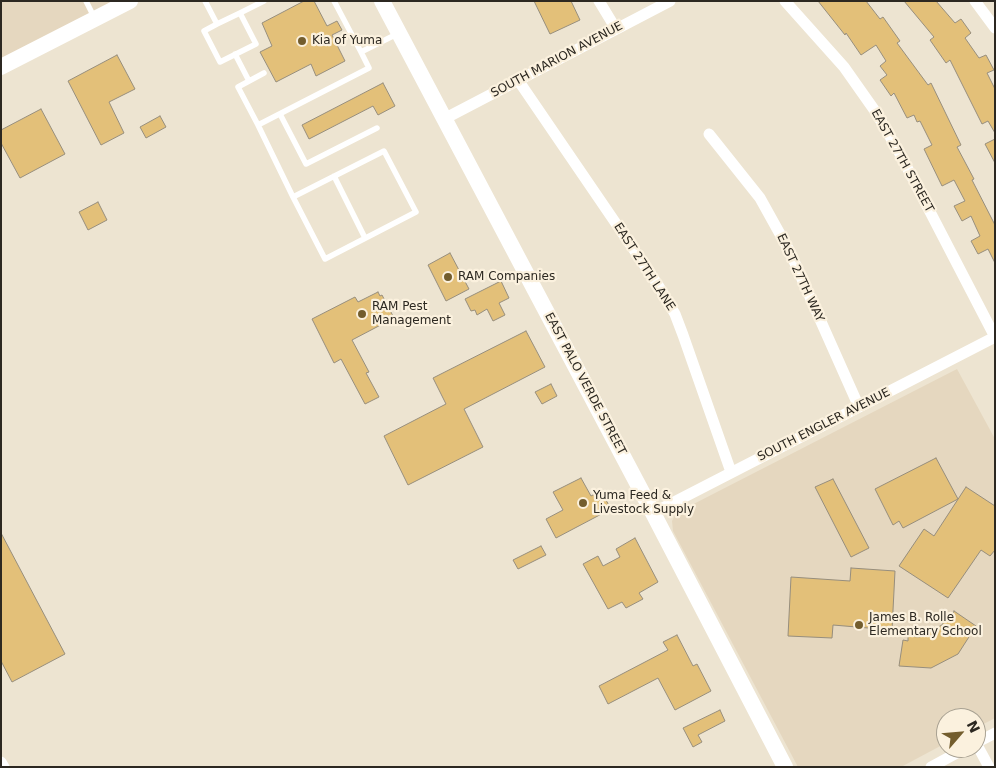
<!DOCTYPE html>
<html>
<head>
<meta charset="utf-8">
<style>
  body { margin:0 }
  #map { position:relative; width:996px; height:768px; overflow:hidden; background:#ede4d1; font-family:"DejaVu Sans",sans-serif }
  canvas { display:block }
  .frame { position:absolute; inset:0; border:2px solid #2c2821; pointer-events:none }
  .north { position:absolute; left:936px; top:708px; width:50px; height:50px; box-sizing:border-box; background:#fbf1de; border:1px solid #a8a192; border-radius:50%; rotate:63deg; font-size:14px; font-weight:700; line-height:20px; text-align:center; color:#2c2821 }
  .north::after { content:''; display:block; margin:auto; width:18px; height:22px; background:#735d2d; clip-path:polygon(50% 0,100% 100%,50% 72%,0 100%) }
</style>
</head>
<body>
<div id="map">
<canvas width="996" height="768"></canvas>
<div class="frame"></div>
<div class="north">N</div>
</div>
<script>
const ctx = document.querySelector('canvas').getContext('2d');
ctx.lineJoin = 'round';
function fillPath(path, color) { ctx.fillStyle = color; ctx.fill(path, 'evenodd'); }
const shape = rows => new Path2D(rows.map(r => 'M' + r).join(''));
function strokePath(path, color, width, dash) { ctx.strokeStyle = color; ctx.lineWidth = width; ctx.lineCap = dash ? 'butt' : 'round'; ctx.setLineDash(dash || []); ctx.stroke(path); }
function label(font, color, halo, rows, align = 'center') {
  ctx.font = font + ' "DejaVu Sans",sans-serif'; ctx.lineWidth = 4.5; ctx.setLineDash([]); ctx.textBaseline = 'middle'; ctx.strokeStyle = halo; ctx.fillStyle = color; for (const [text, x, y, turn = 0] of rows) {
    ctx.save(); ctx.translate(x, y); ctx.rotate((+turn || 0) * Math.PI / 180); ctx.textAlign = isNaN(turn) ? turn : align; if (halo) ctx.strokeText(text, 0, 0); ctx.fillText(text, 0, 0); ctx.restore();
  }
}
fillPath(shape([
  [1,1,130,1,1,67],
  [957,369,995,439,995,718,976,728,976,718,946,718,946,743,901,767,798,767,673,531,672,521,676,513]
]), '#e5d7bf');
const building = shape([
  [304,1,314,1,327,26,337,21,342,30,332,35,345,61,316,76,311,64,276,82,260,52,272,46,262,23,304,1],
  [534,1,571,1,580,20,550,34,534,1],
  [818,1,866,1,880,19,883,17,900,41,897,43,928,85,931,83,961,145,957,147,974,179,972,180,995,225,995,263,988,249,978,254,971,241,980,236,971,216,962,221,954,206,965,201,954,180,942,186,924,149,932,145,920,121,917,122,914,115,907,118,894,93,891,96,880,80,887,75,880,66,886,61,876,45,861,55,846,33,845,35,818,1],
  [904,1,936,1,955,23,961,19,971,33,965,38,979,58,986,55,994,70,987,73,995,89,995,133,988,121,982,124,950,60,946,63,930,40,934,37,904,1],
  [117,55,135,89,109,102,124,133,101,145,68,81,117,55],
  [383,83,395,106,378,115,373,106,309,139,302,125,383,83],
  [41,109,65,154,20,178,1,143,1,130,41,109],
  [160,116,166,127,146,138,140,127,160,116],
  [995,139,995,163,985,144,995,139],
  [98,202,107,220,88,230,79,212,98,202],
  [450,253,469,289,446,301,428,265,450,253],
  [501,281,509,298,499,303,505,315,493,321,487,309,477,315,475,310,471,311,465,299,501,281],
  [378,292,380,296,382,295,394,318,352,340,369,372,366,373,379,397,365,404,341,359,334,363,312,319,355,297,358,302,378,292],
  [526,331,545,367,464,409,483,447,408,485,384,436,446,404,433,378,526,331],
  [551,384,557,396,542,404,535,392,551,384],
  [936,458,958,499,903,528,899,521,893,525,875,489,936,458],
  [581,478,591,496,601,491,611,509,556,538,546,519,563,510,553,492,581,478],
  [833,479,869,548,851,557,815,487,833,479],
  [966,487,995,506,995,550,990,556,981,550,948,598,899,566,924,529,934,536,966,487],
  [1,533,65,654,12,682,1,661,1,533],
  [635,538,658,582,639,593,643,599,626,608,622,602,608,609,583,564,598,556,603,566,620,557,616,549,635,538],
  [541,546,546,555,518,569,513,560,541,546],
  [851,568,895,571,892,630,833,625,832,638,788,636,791,577,850,581,851,568],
  [954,611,976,626,958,654,931,668,899,666,903,640,908,641,908,636,919,637,942,625,946,617,951,619,954,611],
  [677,635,693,666,697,664,711,691,675,710,658,678,608,704,599,686,668,650,663,642,677,635],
  [720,710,725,721,698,735,702,742,693,747,683,728,720,710]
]);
fillPath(building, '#e3c079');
strokePath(building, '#978e7d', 1);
strokePath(shape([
  [86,1,94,17],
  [205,1,217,24],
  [334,1,361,52],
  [240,13,256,44,220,62,204,31,217,24,240,13,264,1],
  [235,54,249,81],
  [264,73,238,87,258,125,369,68,361,52,397,34],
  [280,114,306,164,377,128],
  [258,125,293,197,325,259,416,212,384,151,293,197],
  [334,176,365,238]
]), '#fff', 5.5);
strokePath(shape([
  [599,1,616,29],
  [785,1,844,67,875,111,899,152,995,337],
  [975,1,995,28],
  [518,80,658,285,675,314,683,335,731,472],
  [444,119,670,1],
  [709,134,760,198,790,252,859,407],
  [653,513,995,337],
  [976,743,989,767],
  [976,743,995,733],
  [1,762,4,767],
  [931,767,966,748]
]), '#fff', 11);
strokePath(shape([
  [382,1,653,513,785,767],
  [1,67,130,1]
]), '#fff', 16);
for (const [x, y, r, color] of [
  [302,41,5,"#735d2d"],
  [448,277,5,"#735d2d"],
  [362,314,5,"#735d2d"],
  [583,503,5,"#735d2d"],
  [859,625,5,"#735d2d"]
]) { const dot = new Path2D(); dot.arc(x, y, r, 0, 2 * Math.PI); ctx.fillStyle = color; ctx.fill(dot); strokePath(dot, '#fbf1de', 2); }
label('12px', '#2c2821', '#fbf1de', [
  ["Kia of Yuma",312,41],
  ["RAM Companies",458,277],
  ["RAM Pest",372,307],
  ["Management",372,321],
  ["Yuma Feed &",593,496],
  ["Livestock Supply",593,510],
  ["James B. Rolle",869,618],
  ["Elementary School",869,632]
], 'left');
label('12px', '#2c2821', '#fbf1de', [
  ["SOUTH MARION AVENUE",557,60,-28],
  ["EAST 27TH STREET",902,161,61],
  ["EAST 27TH LANE",644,267,57],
  ["EAST 27TH WAY",800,278,65],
  ["EAST PALO VERDE STREET",585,384,62],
  ["SOUTH ENGLER AVENUE",824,425,-27]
]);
</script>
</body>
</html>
